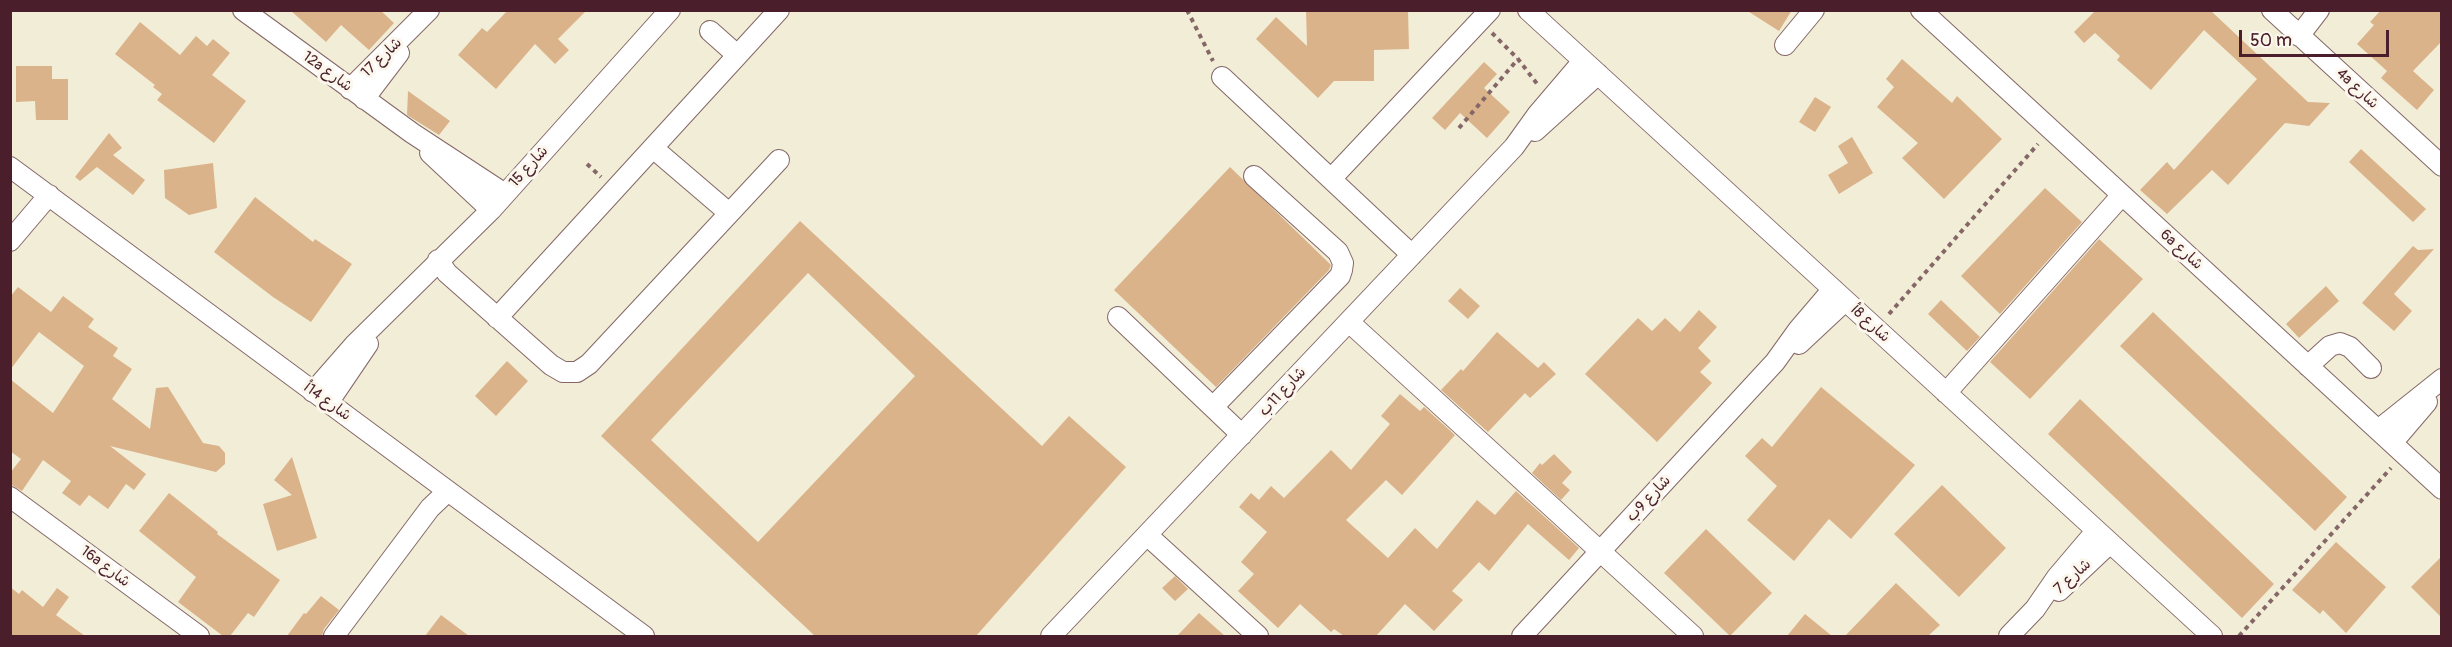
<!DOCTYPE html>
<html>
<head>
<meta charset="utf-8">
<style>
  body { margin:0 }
  #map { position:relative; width:2452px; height:647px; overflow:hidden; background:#f2edd7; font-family:Pangolin,sans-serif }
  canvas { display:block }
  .frame { position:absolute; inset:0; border:12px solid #4a1f2b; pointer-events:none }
  .scale { position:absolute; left:2239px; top:30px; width:150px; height:27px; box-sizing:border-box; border:3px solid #4a1f2b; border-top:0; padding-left:8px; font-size:18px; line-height:21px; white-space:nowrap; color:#4a1f2b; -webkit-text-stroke:4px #fbf7ec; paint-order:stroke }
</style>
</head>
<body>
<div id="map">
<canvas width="2452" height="647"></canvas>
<div class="frame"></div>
<div class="scale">50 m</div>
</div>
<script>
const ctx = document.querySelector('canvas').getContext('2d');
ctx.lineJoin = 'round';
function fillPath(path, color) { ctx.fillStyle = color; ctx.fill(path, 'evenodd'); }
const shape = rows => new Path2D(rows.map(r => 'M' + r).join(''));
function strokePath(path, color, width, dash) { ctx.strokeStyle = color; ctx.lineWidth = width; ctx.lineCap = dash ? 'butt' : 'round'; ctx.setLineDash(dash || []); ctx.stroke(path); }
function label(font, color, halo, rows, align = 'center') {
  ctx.font = font + ' Pangolin,"Playpen Sans Arabic",sans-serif'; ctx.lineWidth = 6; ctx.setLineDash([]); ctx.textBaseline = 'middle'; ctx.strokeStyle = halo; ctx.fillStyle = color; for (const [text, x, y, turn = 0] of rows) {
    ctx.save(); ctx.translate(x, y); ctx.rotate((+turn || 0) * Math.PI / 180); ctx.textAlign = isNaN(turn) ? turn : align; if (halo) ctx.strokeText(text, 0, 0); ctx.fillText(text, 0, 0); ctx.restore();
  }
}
fillPath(shape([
  [290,10,380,10,394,23,369,50,341,25,326,42],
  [508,10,587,10,558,39,569,50,555,64,535,44,496,89,458,55,482,28,487,32],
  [1306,10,1408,10,1409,49,1374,50,1374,81,1334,81,1318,98,1256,39,1276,17,1307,46],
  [1746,10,1792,10,1779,31],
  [2096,10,2210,10,2308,102,2330,103,2309,126,2285,123,2228,185,2212,170,2167,214,2140,190,2167,162,2174,170,2257,79,2204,30,2151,90,2117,60,2120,56,2095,33,2084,43,2074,32],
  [2381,10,2442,10,2442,41,2413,71,2434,90,2417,110,2381,78,2387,71,2357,44,2374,25,2370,22],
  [140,22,180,55,196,36,207,46,213,39,230,53,212,75,246,101,214,143,157,100,162,94,153,87,155,85,115,54],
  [1902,59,1952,103,1957,96,2002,139,1944,199,1902,158,1918,143,1877,107,1894,87,1886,79],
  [1484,62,1497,74,1484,88,1510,112,1487,138,1460,113,1445,130,1432,118],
  [16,66,52,66,52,79,68,79,68,120,36,120,35,101,16,102],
  [408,91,450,121,439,135,407,115],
  [1815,97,1831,107,1815,132,1799,122],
  [109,133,122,148,113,155,145,180,133,195,97,167,80,181,75,177],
  [1852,137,1873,173,1839,194,1828,175,1848,163,1838,146],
  [2361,149,2426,209,2413,222,2349,162],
  [213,163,217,208,189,215,165,198,164,170],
  [1230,167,1331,265,1329,270,1216,387,1114,290],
  [2045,188,2082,222,2000,314,1961,276],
  [255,197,313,242,315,239,352,264,311,322,273,297,214,252],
  [800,221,1042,446,1069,416,1126,467,976,636,815,636,601,436],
  [808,273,915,376,758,542,651,440],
  [2099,239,2143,279,2030,399,1990,362],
  [2413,246,2418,250,2434,249,2394,294,2412,311,2394,331,2362,303],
  [2326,286,2339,301,2299,338,2286,324],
  [18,287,51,312,63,296,94,319,88,327,118,348,113,356,132,369,112,399,150,429,156,388,168,387,203,443,219,446,225,453,225,464,216,472,110,446,146,474,134,490,126,484,108,509,89,495,80,506,62,493,71,481,43,460,22,491,10,484,10,473,21,459,10,451,10,379,53,413,84,366,39,332,10,370,10,297],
  [1460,288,1480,306,1468,319,1448,301],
  [1941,300,1980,337,1967,351,1928,314],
  [1699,310,1717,327,1698,348,1711,361,1700,372,1712,383,1657,442,1585,374,1638,318,1652,331,1665,318,1680,332],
  [2153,312,2347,497,2315,531,2120,346],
  [1497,332,1538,368,1544,362,1556,374,1530,398,1525,393,1488,432,1441,390,1461,369,1463,371],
  [507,361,528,381,496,416,475,396],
  [1821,387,1915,465,1851,539,1829,519,1794,561,1747,520,1777,486,1745,456,1762,438,1772,447],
  [1400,394,1420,411,1424,407,1455,435,1402,495,1386,480,1346,520,1388,558,1415,528,1437,549,1477,500,1495,515,1516,491,1579,548,1569,560,1528,524,1489,571,1479,562,1452,591,1463,600,1434,631,1405,604,1376,636,1344,636,1334,629,1331,632,1300,604,1278,628,1238,591,1254,574,1241,562,1267,532,1239,507,1251,493,1259,500,1271,486,1284,498,1331,450,1351,470,1390,424,1381,416],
  [2080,399,2274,584,2242,618,2048,434],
  [1554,454,1572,472,1562,483,1570,490,1561,500,1532,473,1540,463,1542,465],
  [292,457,317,538,277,551,263,504,292,495,274,480],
  [1942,485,2006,548,1959,597,1894,534],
  [169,493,218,532,217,534,280,580,254,617,248,613,230,636,223,636,178,602,196,577,139,531],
  [1706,529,1772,593,1730,636,1664,573],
  [2336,542,2386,587,2346,633,2323,610,2320,614,2292,590],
  [2442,556,2442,618,2411,587],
  [1175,576,1188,589,1175,601,1162,588],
  [1896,583,1940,625,1928,636,1845,636],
  [10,587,19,594,22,590,43,607,57,588,69,597,56,615,85,636,10,636],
  [321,596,339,610,324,629,322,636,287,636,304,613,306,614],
  [1199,613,1225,636,1177,636],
  [1805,614,1832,636,1787,636],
  [441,615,469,636,425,636]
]), '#dab38a');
const minor = shape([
  [243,10,412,133,505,194],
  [1528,10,2212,636],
  [1921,10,2442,489],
  [2272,10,2442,166],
  [710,31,737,55],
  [2299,36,2319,10],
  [1785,45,1814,10],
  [1222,77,1412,255],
  [350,89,429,10],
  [364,99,399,53],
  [1535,131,1598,74],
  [653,148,729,213],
  [430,153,491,210],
  [10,167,644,636],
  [1331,179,1490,10],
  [10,241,49,195],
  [438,260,447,273,551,365,563,372,577,372,589,364,779,160],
  [1118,317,1242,435],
  [497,318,779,10],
  [1349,322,1693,636],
  [1799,344,1845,301],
  [2308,366,2330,346,2340,343,2350,347,2371,368],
  [313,392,355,344,491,210,670,10],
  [1946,393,2122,195],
  [328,403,368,344],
  [1213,407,1340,276,1342,270,1343,263,1338,252,1254,176],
  [2378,430,2442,379],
  [2392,443,2427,402],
  [10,497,199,636],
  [1147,535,1258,636],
  [2059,591,2110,543],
  [334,636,430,508,448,491],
  [1051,636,1514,147,1537,115,1583,61],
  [1522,636,1775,362,1798,330,1833,289],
  [2009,636,2035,609,2057,577,2096,531]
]);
strokePath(minor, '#856767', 22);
strokePath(shape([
  [1187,10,1213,61],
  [1492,33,1518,59,1538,85],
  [1459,128,1518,59],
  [587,164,601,177],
  [1889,314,2038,144],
  [2239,636,2391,468]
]), '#856767', 4, [4.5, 4.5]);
strokePath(minor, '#fff', 20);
label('15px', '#4a1f2b', '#fbf7ec', [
  ["شارع 17",382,58,-44],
  ["12a شارع",327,72,36],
  ["4a شارع",2357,89,43],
  ["شارع 15",529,167,-48],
  ["6a شارع",2181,250,42],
  ["شارع 8أ",1870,324,43],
  ["شارع 11ب",1283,392,-47],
  ["شارع 14أ",327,402,36],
  ["شارع 9ب",1649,499,-47],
  ["16a شارع",105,567,37],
  ["شارع 7",2073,577,-42]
]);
</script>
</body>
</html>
